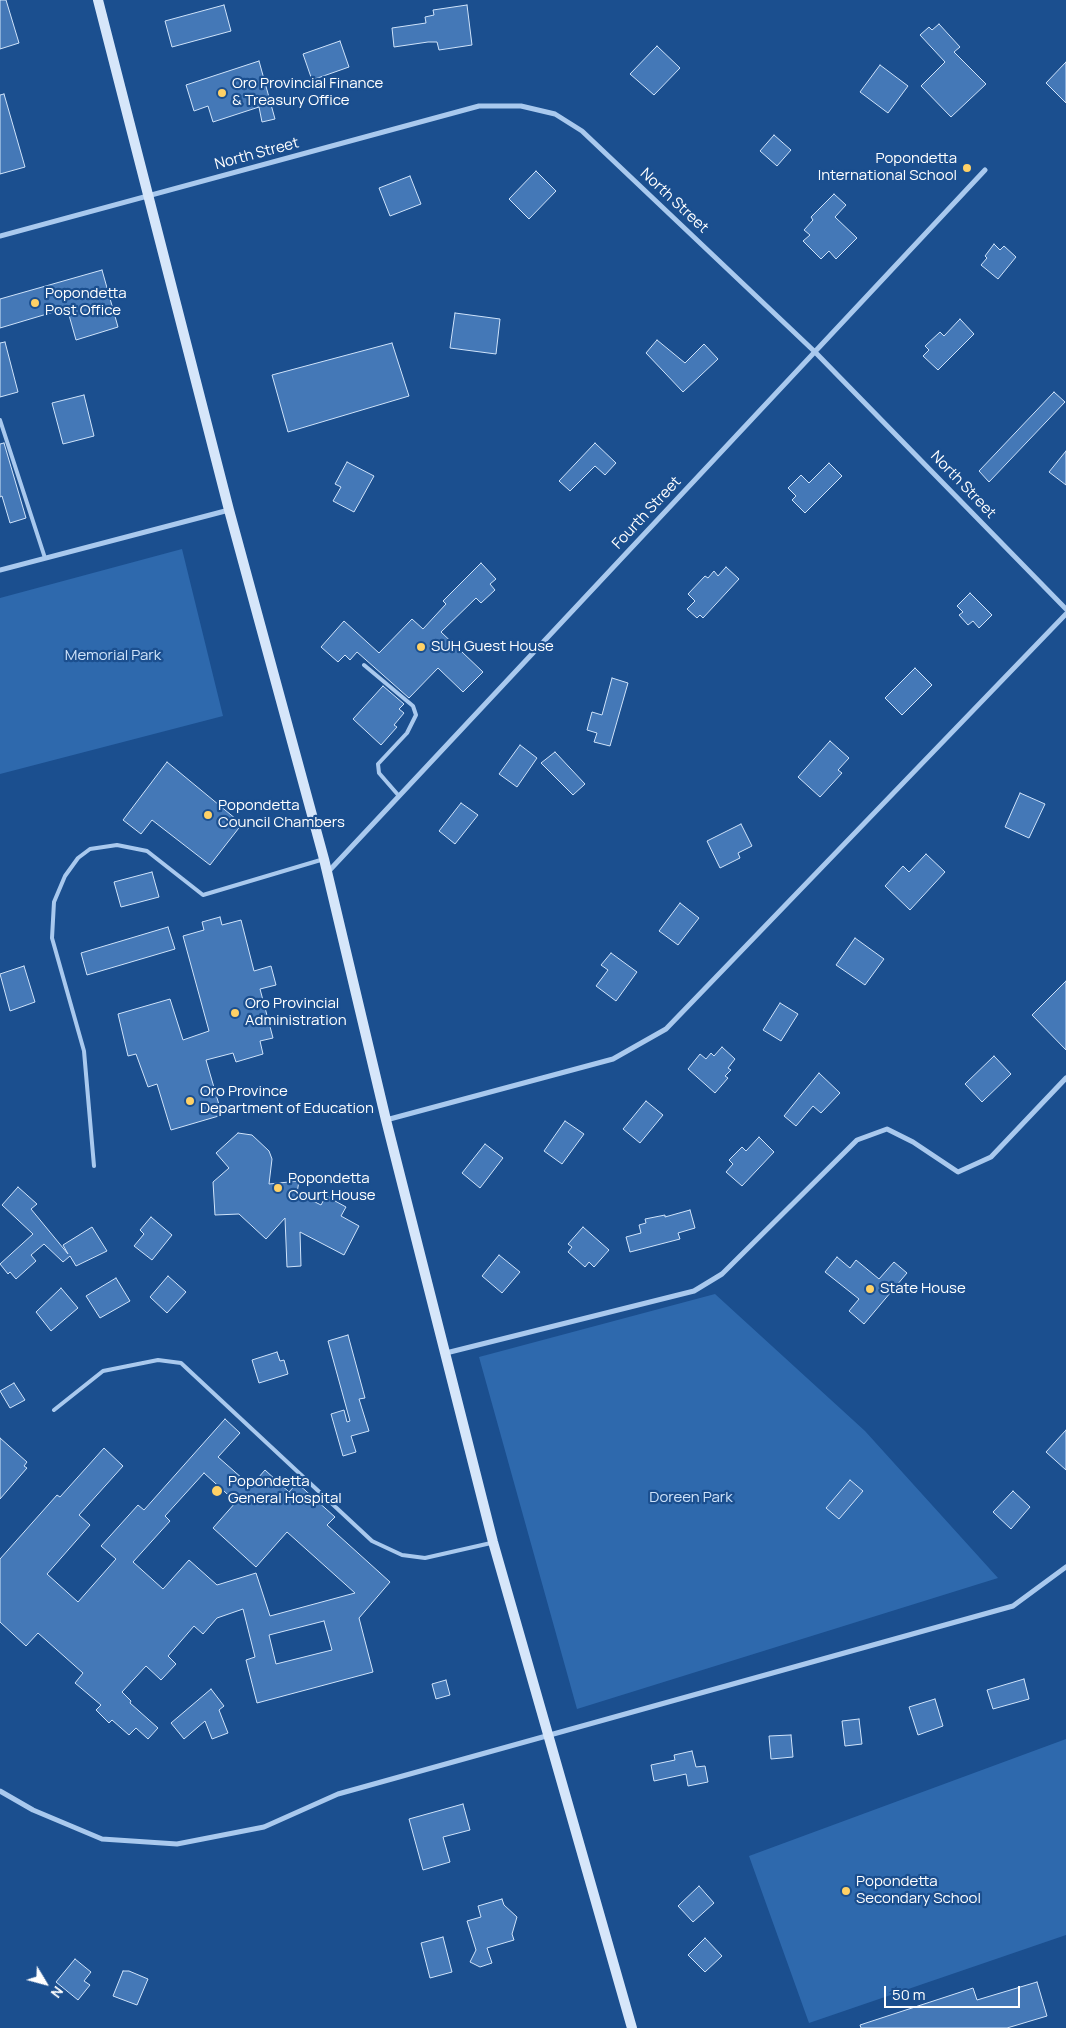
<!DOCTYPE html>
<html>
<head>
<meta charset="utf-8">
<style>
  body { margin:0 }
  #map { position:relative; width:1066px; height:2028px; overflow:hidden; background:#1b4f8f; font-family:Manrope,sans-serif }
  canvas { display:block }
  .north { position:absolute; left:20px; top:1958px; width:50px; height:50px; -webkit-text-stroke:4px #1b4f8f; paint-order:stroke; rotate:127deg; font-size:14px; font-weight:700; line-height:20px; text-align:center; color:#fff }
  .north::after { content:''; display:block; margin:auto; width:18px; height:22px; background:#fff; clip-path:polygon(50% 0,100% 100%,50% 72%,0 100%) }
  .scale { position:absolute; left:884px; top:1986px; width:136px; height:22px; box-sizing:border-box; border:2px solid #fff; border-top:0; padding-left:6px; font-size:15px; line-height:18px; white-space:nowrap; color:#fff; -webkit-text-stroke:4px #1b4f8f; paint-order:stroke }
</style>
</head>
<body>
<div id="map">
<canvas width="1066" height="2028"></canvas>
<div class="north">N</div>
<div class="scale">50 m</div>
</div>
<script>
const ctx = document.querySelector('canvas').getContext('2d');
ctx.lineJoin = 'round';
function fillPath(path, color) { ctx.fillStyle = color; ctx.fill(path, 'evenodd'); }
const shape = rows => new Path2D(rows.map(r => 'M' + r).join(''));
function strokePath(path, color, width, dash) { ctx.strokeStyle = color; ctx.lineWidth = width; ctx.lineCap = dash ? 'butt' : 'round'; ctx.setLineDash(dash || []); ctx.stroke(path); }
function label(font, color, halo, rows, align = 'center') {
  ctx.font = font + ' Manrope,sans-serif'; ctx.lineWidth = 4.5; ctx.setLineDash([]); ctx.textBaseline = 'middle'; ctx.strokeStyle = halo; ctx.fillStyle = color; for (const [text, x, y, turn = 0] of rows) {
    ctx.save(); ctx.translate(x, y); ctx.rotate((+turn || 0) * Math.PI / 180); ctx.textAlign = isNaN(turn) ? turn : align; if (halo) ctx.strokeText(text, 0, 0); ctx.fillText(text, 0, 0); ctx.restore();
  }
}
fillPath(shape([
  [182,549,223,716,0,774,0,598],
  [715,1294,865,1431,998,1578,577,1709,479,1357],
  [1066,1739,1066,1935,809,2023,749,1856]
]), '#2e69ad');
const building = shape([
  [0,0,6,0,19,43,0,49,0,0],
  [224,5,231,31,172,47,165,21,224,5],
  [467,5,472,45,439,50,437,42,428,42,394,47,392,28,426,23,425,17,434,15,433,10,467,5],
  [939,24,960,47,954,52,986,84,951,117,921,86,945,62,920,35,929,27,932,30,939,24],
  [340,41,349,67,312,80,303,54,340,41],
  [657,46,680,68,654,95,630,74,657,46],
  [259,61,275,119,262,122,259,107,213,122,208,106,194,111,186,85,259,61],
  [1066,62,1066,103,1046,83,1066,62],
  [880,65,908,86,888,113,860,92,880,65],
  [4,94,25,167,0,174,0,95,4,94],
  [774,135,791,150,777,166,760,151,774,135],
  [536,171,556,191,529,219,509,199,536,171],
  [410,176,421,204,390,216,379,188,410,176],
  [834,194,846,205,835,217,857,238,836,259,829,251,821,259,803,241,810,235,804,230,813,220,811,217,834,194],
  [994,244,1000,250,1004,246,1016,257,998,279,981,265,987,258,985,256,994,244],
  [102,270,118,327,76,340,67,308,0,328,0,299,102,270],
  [455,313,500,319,496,354,450,348,455,313],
  [960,319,974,334,938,370,923,356,929,350,925,346,940,332,944,336,960,319],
  [657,340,685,363,704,344,718,359,683,392,646,353,657,340],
  [5,342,18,392,0,397,0,343,5,342],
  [392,343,409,396,288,432,272,375,392,343],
  [1054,392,1065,402,989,482,979,471,1054,392],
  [84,395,94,436,63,444,52,403,84,395],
  [4,443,26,518,10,523,2,496,0,497,0,444,4,443],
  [595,443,616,463,605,475,595,466,570,491,559,481,595,443],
  [1066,451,1066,485,1049,472,1066,451],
  [347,462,374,476,354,512,333,501,341,487,335,484,347,462],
  [829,463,842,476,805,513,792,500,796,496,788,488,801,475,809,483,829,463],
  [481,563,496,579,490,584,495,590,481,603,476,598,441,632,483,672,463,692,438,668,409,698,357,652,350,660,345,655,338,662,321,647,344,621,379,653,412,619,423,629,446,604,443,601,481,563],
  [726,567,739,579,703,618,700,615,697,618,687,609,695,601,688,594,705,576,708,578,714,571,718,576,726,567],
  [970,593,992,615,979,628,973,621,968,625,959,615,963,612,957,606,970,593],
  [915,668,932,685,902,715,885,698,915,668],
  [612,678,628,683,610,746,594,742,597,733,587,730,592,712,602,715,612,678],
  [383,686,404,704,399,709,404,713,394,725,397,727,381,745,353,719,383,686],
  [830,741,849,758,838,770,842,773,820,797,798,777,830,741],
  [520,745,537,758,517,787,499,774,520,745],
  [555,752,585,784,573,795,541,763,555,752],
  [167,762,242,824,210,865,152,820,141,834,123,820,167,762],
  [1020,793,1045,804,1029,838,1005,827,1020,793],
  [461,803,478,815,455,844,439,831,461,803],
  [741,824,752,846,738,853,740,858,720,868,707,841,741,824],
  [926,854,945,872,910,910,885,886,903,866,909,872,926,854],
  [152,872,159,897,121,907,114,882,152,872],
  [680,903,699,918,678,945,659,931,680,903],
  [220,917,222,925,241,920,254,971,271,966,276,985,260,989,273,1038,260,1041,263,1054,236,1062,233,1053,206,1060,222,1115,171,1130,157,1084,148,1087,136,1054,128,1056,118,1014,170,999,183,1040,209,1031,183,936,204,930,202,922,220,917],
  [168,927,175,949,87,975,81,953,168,927],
  [855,938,884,959,865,985,836,965,855,938],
  [611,953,637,972,616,1001,596,986,608,970,601,965,611,953],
  [24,966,35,1002,10,1011,0,974,24,966],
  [1066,981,1066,1050,1032,1015,1066,981],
  [780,1003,798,1014,781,1041,763,1030,780,1003],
  [722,1047,735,1059,728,1068,731,1070,725,1076,728,1078,715,1093,688,1069,700,1054,706,1059,711,1053,714,1056,722,1047],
  [994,1056,1011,1074,982,1102,965,1084,994,1056],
  [819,1073,840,1093,821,1113,813,1106,796,1126,784,1116,819,1073],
  [646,1101,663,1115,640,1143,623,1129,646,1101],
  [565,1121,584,1134,562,1164,544,1151,565,1121],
  [238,1133,252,1135,269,1151,272,1159,269,1184,299,1181,297,1193,321,1205,326,1196,346,1207,341,1216,359,1226,344,1255,300,1232,301,1266,287,1267,285,1218,266,1239,239,1214,215,1215,213,1182,229,1168,216,1153,238,1133],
  [759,1137,774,1152,742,1186,726,1172,733,1164,729,1160,742,1147,746,1151,759,1137],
  [485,1144,503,1158,480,1188,462,1173,485,1144],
  [18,1187,37,1204,31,1209,68,1254,63,1245,92,1227,107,1251,76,1266,70,1256,63,1262,44,1244,31,1255,36,1261,16,1279,10,1272,8,1274,0,1264,33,1234,2,1205,18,1187],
  [690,1210,695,1228,678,1233,680,1239,630,1252,626,1237,641,1233,639,1225,646,1223,645,1219,665,1215,665,1217,690,1210],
  [151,1217,172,1235,152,1260,134,1246,144,1234,140,1230,151,1217],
  [583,1227,609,1250,594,1267,589,1262,585,1267,568,1252,572,1247,568,1244,583,1227],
  [499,1255,520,1272,502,1293,482,1276,499,1255],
  [837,1257,850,1268,856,1260,879,1279,894,1262,907,1273,864,1324,849,1311,859,1299,825,1272,837,1257],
  [168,1276,186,1292,167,1313,150,1297,168,1276],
  [116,1278,130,1301,100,1318,86,1296,116,1278],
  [61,1288,78,1308,51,1331,36,1312,61,1288],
  [348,1335,365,1398,359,1399,369,1431,351,1436,356,1452,343,1456,331,1414,344,1410,347,1422,350,1421,328,1341,348,1335],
  [277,1352,280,1361,284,1360,288,1374,259,1383,252,1360,277,1352],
  [14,1383,25,1400,10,1408,0,1391,14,1383],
  [225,1419,240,1433,218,1457,251,1486,265,1470,289,1492,297,1483,335,1517,327,1525,390,1582,359,1618,373,1672,257,1703,246,1660,255,1657,243,1609,217,1618,203,1634,194,1626,168,1656,176,1664,161,1680,146,1666,122,1692,131,1701,130,1703,158,1728,148,1739,136,1728,129,1735,112,1720,109,1723,96,1710,101,1705,75,1683,83,1673,38,1633,26,1646,0,1622,0,1559,57,1495,60,1497,104,1448,123,1466,79,1515,90,1525,47,1574,78,1602,116,1559,101,1546,138,1505,144,1510,225,1419],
  [204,1473,236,1502,213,1528,256,1567,287,1532,355,1593,270,1616,256,1573,217,1585,189,1560,163,1589,133,1562,170,1521,165,1516,204,1473],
  [324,1621,332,1650,276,1664,269,1635,324,1621],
  [1066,1430,1066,1470,1046,1452,1066,1430],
  [0,1438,27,1462,24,1466,27,1468,0,1499,0,1438],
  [850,1480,863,1491,839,1519,826,1508,850,1480],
  [1013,1491,1030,1507,1011,1529,993,1512,1013,1491],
  [1024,1679,1029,1699,993,1709,987,1690,1024,1679],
  [446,1680,450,1695,436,1699,432,1684,446,1680],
  [211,1689,224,1706,219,1710,228,1733,212,1739,205,1721,184,1739,171,1723,211,1689],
  [935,1699,943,1726,918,1735,909,1707,935,1699],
  [859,1719,862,1744,845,1746,842,1721,859,1719],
  [791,1735,793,1757,771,1759,769,1736,791,1735],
  [692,1751,696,1767,705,1766,708,1782,688,1786,686,1774,654,1781,651,1765,675,1760,674,1755,692,1751],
  [463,1804,470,1830,443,1837,450,1862,423,1870,409,1819,463,1804],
  [699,1886,714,1903,693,1922,678,1906,699,1886],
  [502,1899,504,1905,517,1917,512,1934,514,1940,487,1948,492,1963,480,1967,470,1962,476,1950,467,1921,481,1917,478,1906,502,1899],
  [443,1937,452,1972,430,1978,421,1943,443,1937],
  [705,1938,722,1956,705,1972,688,1955,705,1938],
  [75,1959,91,1972,84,1981,90,1985,78,2000,56,1982,75,1959],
  [123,1971,129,1971,148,1979,137,2005,113,1996,123,1971],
  [1037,1982,1047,2016,1007,2028,861,2028,860,2025,973,1988,977,2000,1037,1982]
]);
fillPath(building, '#4478b7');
strokePath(building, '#cfe3fa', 1);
strokePath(shape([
  [0,420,45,558],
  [364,665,413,706,416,715,407,733,378,764,379,773,399,796],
  [94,1166,84,1051,52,938,54,902,65,876,78,858,90,849,117,845,147,851,203,895,324,859],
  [54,1410,103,1371,158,1360,181,1363,372,1541,402,1555,425,1558,491,1543]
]), '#a9c9ee', 4);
strokePath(shape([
  [0,236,479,106,521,106,555,114,582,131,815,352,1066,609],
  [0,570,229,510],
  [327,873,985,170],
  [386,1120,613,1059,666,1029,1066,614],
  [446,1353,694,1291,722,1274,857,1140,887,1129,913,1142,958,1172,991,1157,1066,1078],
  [0,1791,33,1810,102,1839,177,1844,264,1827,338,1794,1013,1606,1066,1567]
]), '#a9c9ee', 5);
strokePath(shape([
  [98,0,229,510,324,859,386,1120,493,1542,632,2028]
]), '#d6e6fa', 10);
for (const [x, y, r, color] of [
  [222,93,5,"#ffd166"],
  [967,168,5,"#ffd166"],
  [35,303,5,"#ffd166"],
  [421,647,5,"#ffd166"],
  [208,815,5,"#ffd166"],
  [235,1013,5,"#ffd166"],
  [190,1101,5,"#ffd166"],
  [278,1188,5,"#ffd166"],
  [870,1289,5,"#ffd166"],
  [217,1491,6,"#ffd166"],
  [846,1891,5,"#ffd166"]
]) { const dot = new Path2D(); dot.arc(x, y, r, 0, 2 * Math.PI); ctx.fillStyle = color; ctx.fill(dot); strokePath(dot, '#1b4f8f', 2); }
label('15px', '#fff', '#1b4f8f', [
  ["Oro Provincial Finance",232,84],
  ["& Treasury Office",232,101],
  ["Popondetta",957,159,"right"],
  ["International School",957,176,"right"],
  ["Popondetta",45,294],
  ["Post Office",45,311],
  ["SUH Guest House",431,647],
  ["Popondetta",218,806],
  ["Council Chambers",218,823],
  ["Oro Provincial",245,1004],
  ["Administration",245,1021],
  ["Oro Province",200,1092],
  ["Department of Education",200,1109],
  ["Popondetta",288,1179],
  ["Court House",288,1196],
  ["State House",880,1289],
  ["Popondetta",228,1482],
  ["General Hospital",228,1499],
  ["Popondetta",856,1882],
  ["Secondary School",856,1899]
], 'left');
label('15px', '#fff', '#1b4f8f', [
  ["North Street",257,154,-15],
  ["North Street",674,201,43],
  ["North Street",963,485,46],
  ["Fourth Street",647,513,-47]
]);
label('15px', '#cfe3fa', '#1b4f8f', [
  ["Memorial Park",113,656],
  ["Doreen Park",691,1498]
]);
</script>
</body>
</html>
